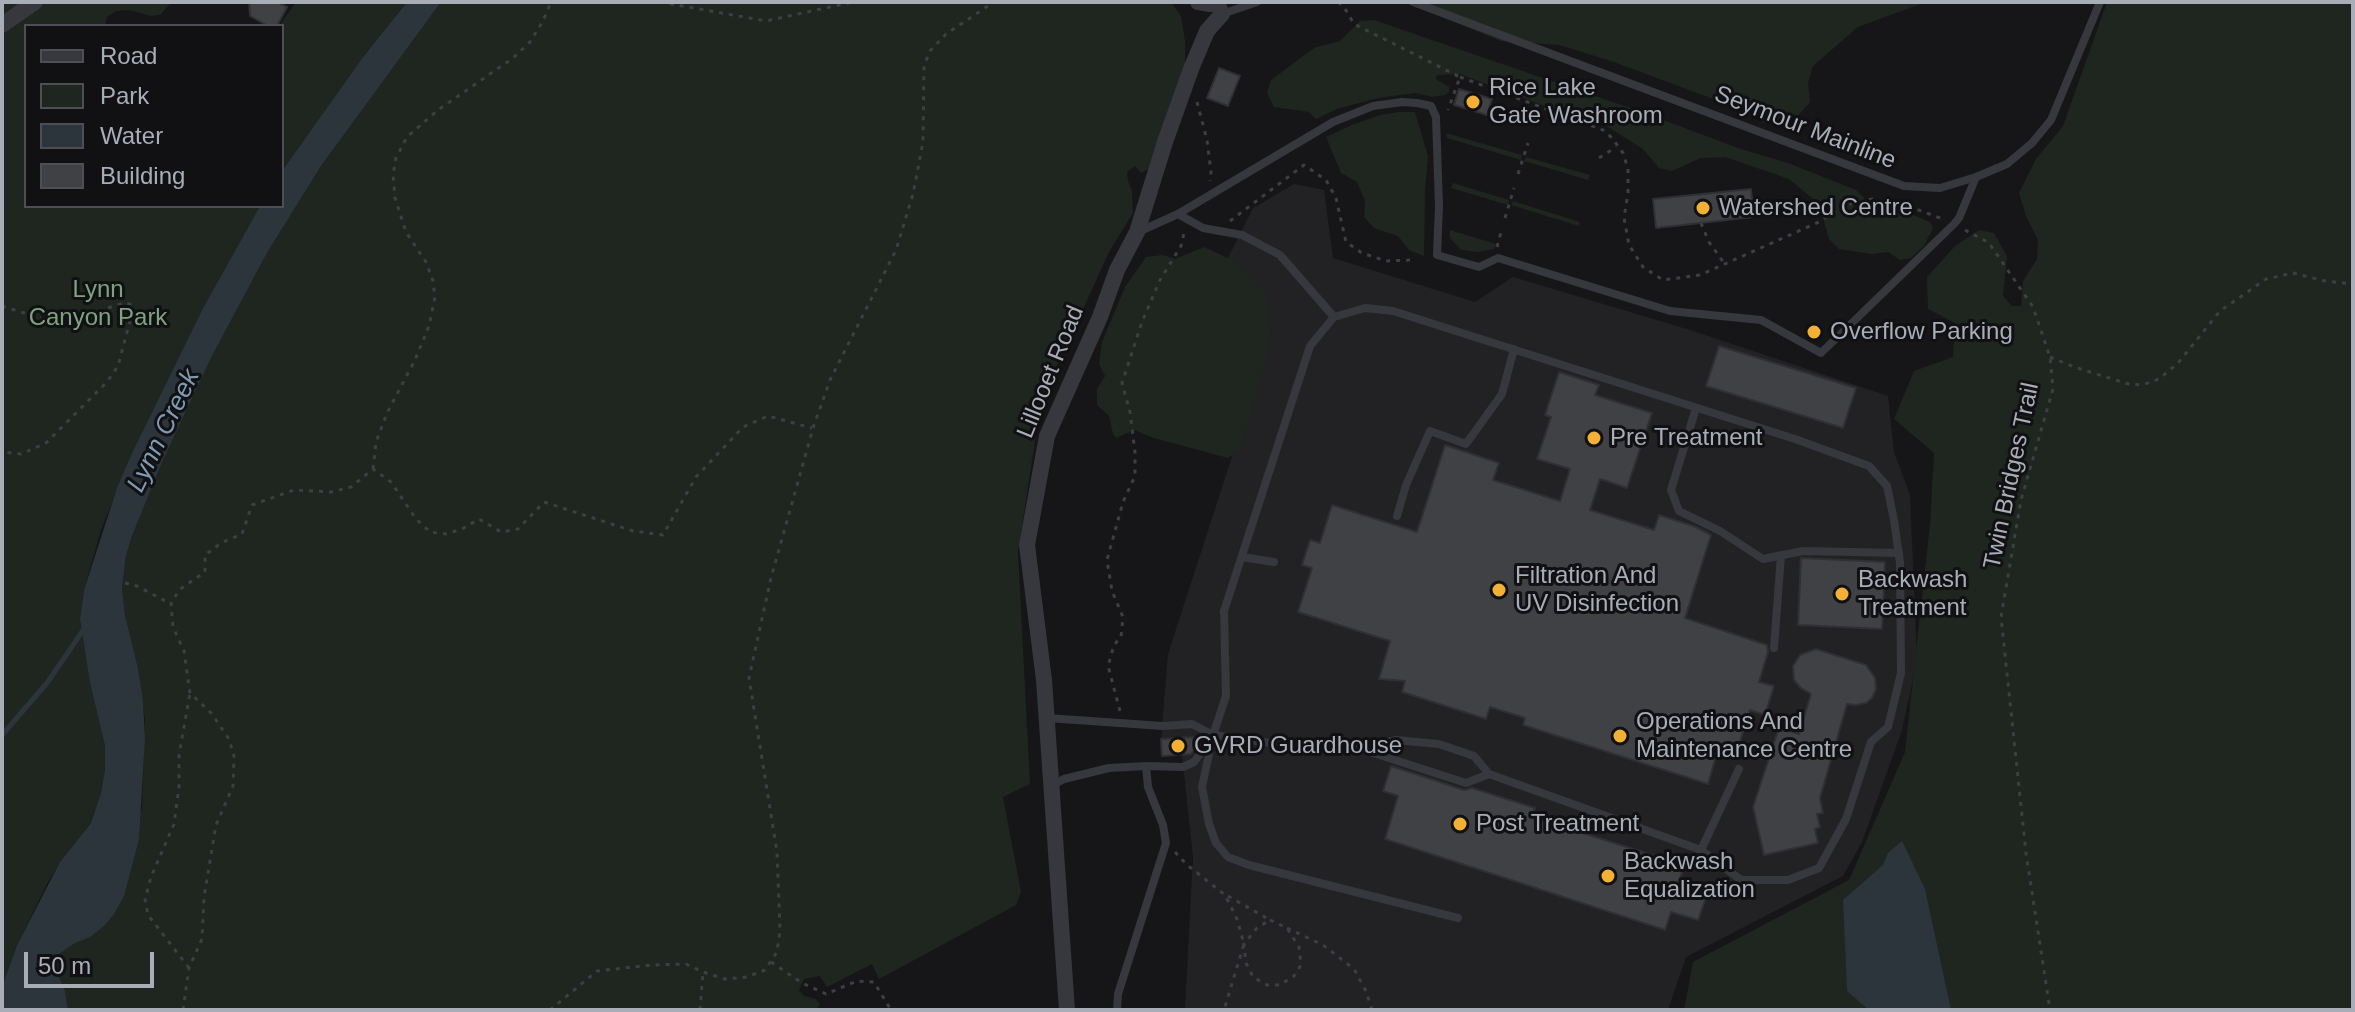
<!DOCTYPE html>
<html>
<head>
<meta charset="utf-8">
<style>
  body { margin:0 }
  #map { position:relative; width:2355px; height:1012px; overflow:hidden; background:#161618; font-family:Arial,sans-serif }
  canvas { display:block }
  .frame { position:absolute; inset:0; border:4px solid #a8adb8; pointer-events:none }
  .legend { position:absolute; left:24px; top:24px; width:260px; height:184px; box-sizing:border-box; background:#111113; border:2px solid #4d4f55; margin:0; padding:10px 14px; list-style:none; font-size:24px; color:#a8adb8 }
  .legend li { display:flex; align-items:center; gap:16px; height:40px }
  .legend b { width:40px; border:2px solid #4d4f55 }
  .scale { position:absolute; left:24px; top:952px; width:130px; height:36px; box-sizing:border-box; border:4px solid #a8adb8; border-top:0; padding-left:10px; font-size:24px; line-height:28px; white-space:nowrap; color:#a8adb8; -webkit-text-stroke:6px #111113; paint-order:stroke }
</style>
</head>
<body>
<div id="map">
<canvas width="2355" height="1012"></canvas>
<div class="frame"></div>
<ul class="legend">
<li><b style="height:10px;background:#37383d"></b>Road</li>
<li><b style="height:22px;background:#1e261f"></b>Park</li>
<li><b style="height:22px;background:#2c353c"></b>Water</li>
<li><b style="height:22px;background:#404145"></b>Building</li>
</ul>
<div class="scale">50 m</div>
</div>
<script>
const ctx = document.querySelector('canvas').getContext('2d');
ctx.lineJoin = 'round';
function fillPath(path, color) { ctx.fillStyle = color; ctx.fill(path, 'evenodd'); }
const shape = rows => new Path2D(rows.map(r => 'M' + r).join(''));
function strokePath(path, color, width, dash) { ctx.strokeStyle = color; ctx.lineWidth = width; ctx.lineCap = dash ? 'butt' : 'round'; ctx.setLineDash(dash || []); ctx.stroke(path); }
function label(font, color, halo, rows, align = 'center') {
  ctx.font = font + ' Arial,sans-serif'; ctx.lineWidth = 6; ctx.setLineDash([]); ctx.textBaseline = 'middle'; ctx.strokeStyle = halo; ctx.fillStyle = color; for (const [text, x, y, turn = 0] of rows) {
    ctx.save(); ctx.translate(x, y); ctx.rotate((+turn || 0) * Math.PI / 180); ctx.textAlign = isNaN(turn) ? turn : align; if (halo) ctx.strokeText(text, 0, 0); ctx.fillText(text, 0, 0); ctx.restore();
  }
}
fillPath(shape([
  [1294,184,1324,190,1333,258,1475,302,1513,277,1687,329,1888,396,1894,452,1910,495,1917,661,1902,730,1862,842,1843,876,1686,957,1668,1010,1185,1010,1193,857,1182,755,1162,756,1161,739,1168,654,1237,441,1224,266,1253,208]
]), '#222225');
fillPath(shape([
  [2,2,177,2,170,4,160,15,151,16,130,10,116,11,107,17,105,26,26,26,26,206,260,206,203,308,132,453,101,530,84,590,80,619,90,683,105,746,105,769,101,793,91,823,60,862,47,884,17,945,2,987],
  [296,2,407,2,363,57,282,171,282,26,279,26],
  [441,2,1171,2,1181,16,1185,41,1185,69,1150,168,1141,173,1135,166,1127,172,1128,181,1132,191,1133,213,1109,252,1041,402,1018,552,1030,784,1003,797,1021,892,1016,905,879,979,872,964,827,987,820,976,804,979,799,990,804,996,816,999,820,1005,815,1010,68,1010,65,991,56,969,56,962,59,954,75,943,142,809,145,719,138,668,125,615,122,588,126,556,132,536,163,460,212,356,267,253,321,166],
  [1427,2,1926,2,1858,27,1813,66,1808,83,1810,102,1790,125,1763,123,1750,107,1716,100,1611,61,1559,45,1501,41,1439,16,1429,8],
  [2107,2,2353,2,2353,1010,1684,1010,1693,962,1849,880,1905,752,1930,524,1934,453,1894,419,1914,371,1953,357,1955,323,1928,309,1927,277,1955,246,1979,230,1994,233,2007,256,2003,296,2012,306,2021,306,2023,281,2037,259,2038,240,2026,216,2019,193,2036,159,2063,126],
  [1374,20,1639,111,1741,149,1788,163,1856,190,1879,213,1906,212,1930,222,1933,228,1924,246,1911,258,1900,260,1888,252,1871,254,1839,249,1829,239,1819,204,1789,179,1725,157,1701,158,1672,171,1659,168,1643,149,1605,125,1550,108,1460,74,1437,75,1436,79,1449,87,1449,92,1445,95,1433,97,1415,93,1378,98,1337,109,1316,119,1309,112,1274,107,1267,93,1271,80,1314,48,1340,41,1360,21],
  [1398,112,1415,112,1428,156,1425,190,1424,256,1409,250,1398,236,1374,228,1364,217,1365,201,1357,182,1341,173,1326,137,1352,125,1380,115],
  [1446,133,1522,155,1521,160,1447,138],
  [1526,157,1590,175,1588,180,1524,161],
  [1453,183,1509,200,1508,205,1451,188],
  [1513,201,1580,222,1579,226,1511,205],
  [1450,230,1496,244,1494,249,1478,252,1461,250,1450,238],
  [1204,247,1239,263,1263,288,1269,304,1271,344,1246,431,1237,452,1228,458,1154,438,1134,430,1116,438,1113,434,1109,416,1097,405,1097,389,1105,376,1099,364,1102,342,1125,287,1146,257,1163,255,1175,259]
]), '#1e261f');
fillPath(shape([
  [407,2,441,2,321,166,267,253,212,356,163,460,132,536,126,556,122,588,125,615,138,668,143,701,145,738,139,839,124,896,114,914,105,925,90,937,75,943,59,954,56,962,56,969,65,991,68,1010,2,1010,2,987,17,945,60,862,91,823,101,793,105,769,105,746,90,683,80,619,84,590,117,488,132,453,203,308,260,206,282,206,282,171,363,57],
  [1902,841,1925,889,1951,1010,1869,1010,1847,991,1843,900,1883,865,1888,853]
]), '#2c353c');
strokePath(shape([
  [2,735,47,683,84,629]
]), '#2c353c', 5);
const building = shape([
  [249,2,277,2,287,7,277,26,268,26,250,16,249,2],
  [1219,68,1240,76,1228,106,1207,98,1219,68],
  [1459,89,1492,99,1487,115,1454,105,1459,89],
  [1751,189,1754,217,1656,228,1653,199,1751,189],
  [1719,346,1856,388,1843,428,1706,386,1719,346],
  [1559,372,1599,385,1595,395,1652,413,1627,488,1600,479,1590,510,1654,530,1659,515,1696,527,1711,535,1685,618,1767,645,1768,652,1759,682,1774,686,1765,715,1750,710,1737,751,1719,746,1708,784,1523,725,1525,718,1490,707,1486,719,1402,692,1405,681,1379,679,1390,641,1298,612,1312,568,1302,565,1310,540,1320,543,1332,505,1417,532,1445,445,1499,463,1493,480,1560,501,1570,469,1537,459,1551,417,1545,415,1559,372],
  [1801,558,1885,562,1882,629,1798,625,1801,558],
  [1816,649,1866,665,1875,678,1876,689,1872,698,1866,703,1856,705,1847,704,1820,798,1823,813,1817,814,1820,827,1815,829,1818,843,1764,855,1753,807,1779,728,1799,734,1811,694,1801,688,1794,680,1793,666,1800,655,1816,649],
  [1193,737,1194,750,1191,754,1162,756,1161,739,1193,737],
  [1391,766,1464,790,1472,788,1535,808,1532,817,1684,865,1679,882,1708,892,1698,920,1671,912,1665,930,1385,839,1398,796,1383,791,1391,766]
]);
fillPath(building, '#404145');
strokePath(building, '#303034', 2);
strokePath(shape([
  [660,2,766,21,853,2],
  [1338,2,1344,7,1354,24,1460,77,1448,110],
  [1460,77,1603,130,1612,138,1623,153,1628,169,1628,193,1624,218,1629,245,1643,267,1663,280,1700,275,1819,222,1841,206,1872,199,1916,209,1940,218],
  [1197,102,1207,140,1211,172,1210,181],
  [1599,158,1616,147],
  [1518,174,1528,143],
  [1505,218,1514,188],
  [1230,221,1304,165,1326,180,1336,198,1346,242,1362,253,1386,261,1410,260],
  [1701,223,1709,242,1724,263],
  [1965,230,1989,243,2033,307,2050,357,2053,389,2021,500,2001,617,2026,853,2050,1010],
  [1497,247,1501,232],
  [2,306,49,321,92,313,124,303,130,304,133,310,118,366,107,382,46,443,21,454,2,452],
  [2050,357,2077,368,2132,385,2145,384,2159,379,2178,363,2220,311,2266,279,2293,273,2325,281,2353,284],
  [373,469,376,442,387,413,415,360,429,326,435,297,433,281,426,262,406,232,395,198,393,175,396,158,407,137,438,110,513,58,530,42,543,21,551,2],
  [125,583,137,586,171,604],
  [1120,711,1108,666,1114,645,1121,637,1123,617,1112,591,1107,560,1123,502,1135,476,1135,452,1130,412,1122,383,1142,322,1160,280,1181,246,1184,233],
  [1175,852,1186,864,1225,895,1237,919,1244,944,1224,1010],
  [1228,896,1270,920],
  [1270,920,1287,928,1299,947,1301,965,1294,976,1280,985,1267,985,1253,977,1246,963,1244,944,1257,928,1270,920],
  [1287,928,1323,945,1354,969,1366,991,1372,1010],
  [771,962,802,983,826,994,857,981,874,982,891,1010],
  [189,968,148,915,145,899,151,877,174,824,179,787,179,755,190,693],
  [183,1010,189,968,202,939,204,897,216,825,233,786,234,756,229,739,211,713,190,693,184,651,173,627,171,604,179,590,205,572,205,555,221,543,242,534,252,505,294,490,331,492,351,487,373,469,391,482,416,519,430,532,446,534,462,529,479,519,501,532,518,529,544,502,633,531,663,535,696,477,743,427,768,416,812,428],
  [550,1010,597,971,652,965,686,964,703,972,725,979,747,977,765,970,777,952,780,930,777,852,749,678,771,578,813,428,830,380,896,250,913,194,923,142,924,66,930,51,946,34,994,2],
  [700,1010,703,972]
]), '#3d3f44', 3, [4, 6]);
strokePath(shape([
  [1413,2,1904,186,1940,188,1976,177,2007,164,2032,143,2051,120,2100,2],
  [1222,14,1257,2],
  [1178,214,1203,228,1242,235,1280,255,1334,317],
  [1138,232,1178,214,1333,122,1373,106,1402,102,1417,103,1431,106,1436,117,1439,206,1437,255,1479,267,1498,258,1670,311,1761,320,1821,353,1954,224,1959,218,1976,177],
  [1696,408,1671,490,1679,511,1720,531,1763,559,1803,551,1899,553],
  [1397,516,1406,485,1430,431,1466,444,1502,394,1514,349],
  [1242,557,1274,562],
  [1774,648,1781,555],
  [1047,718,1163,726,1192,724,1213,735,1285,745,1360,749,1396,740,1439,744,1474,756,1489,774,1701,850,1741,880,1788,880,1819,868,1846,819,1871,742,1888,727,1901,673,1900,563,1894,520,1887,486,1869,466,1795,439,1393,311,1365,308,1334,317,1310,346,1224,611,1226,696,1213,735,1202,787,1209,824,1216,843,1228,857,1249,865,1458,918],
  [1361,749,1466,783,1489,774],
  [1051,786,1064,779,1109,768,1146,766,1183,767,1194,762,1210,740],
  [1701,850,1739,769],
  [1117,1010,1118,994,1166,843,1163,825,1148,787,1146,766]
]), '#37383d', 8);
strokePath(shape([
  [1198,2,1210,4,1219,2],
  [2,25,35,2],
  [1067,1010,1044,680,1027,545,1047,436,1100,317,1117,270,1137,232,1165,142,1191,69,1207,31,1222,14,1217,3]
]), '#37383d', 16);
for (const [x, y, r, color] of [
  [1473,102,8,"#f2b134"],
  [1703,208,8,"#f2b134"],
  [1814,332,8,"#f2b134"],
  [1594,438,8,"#f2b134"],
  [1499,590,8,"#f2b134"],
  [1842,594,8,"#f2b134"],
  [1620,736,8,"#f2b134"],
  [1178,746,8,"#f2b134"],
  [1460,824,8,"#f2b134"],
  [1608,876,8,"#f2b134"]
]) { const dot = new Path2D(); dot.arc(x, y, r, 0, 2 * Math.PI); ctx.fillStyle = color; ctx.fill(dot); strokePath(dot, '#111113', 3); }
label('24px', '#a8adb8', '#111113', [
  ["Rice Lake",1489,88],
  ["Gate Washroom",1489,116],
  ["Watershed Centre",1719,208],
  ["Overflow Parking",1830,332],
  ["Pre Treatment",1610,438],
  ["Filtration And",1515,576],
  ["UV Disinfection",1515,604],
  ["Backwash",1858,580],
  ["Treatment",1858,608],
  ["Operations And",1636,722],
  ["Maintenance Centre",1636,750],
  ["GVRD Guardhouse",1194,746],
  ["Post Treatment",1476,824],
  ["Backwash",1624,862],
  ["Equalization",1624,890]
], 'left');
label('24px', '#a8adb8', '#111113', [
  ["Seymour Mainline",1805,128,21],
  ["Lillooet Road",1051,372,-68],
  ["Twin Bridges Trail",2012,476,-78]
]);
label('24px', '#7fa381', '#111113', [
  ["Lynn",98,290],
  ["Canyon Park",98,318]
]);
label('italic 26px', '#7f9bb3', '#111113', [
  ["Lynn Creek",164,431,-64]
]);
</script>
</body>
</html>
